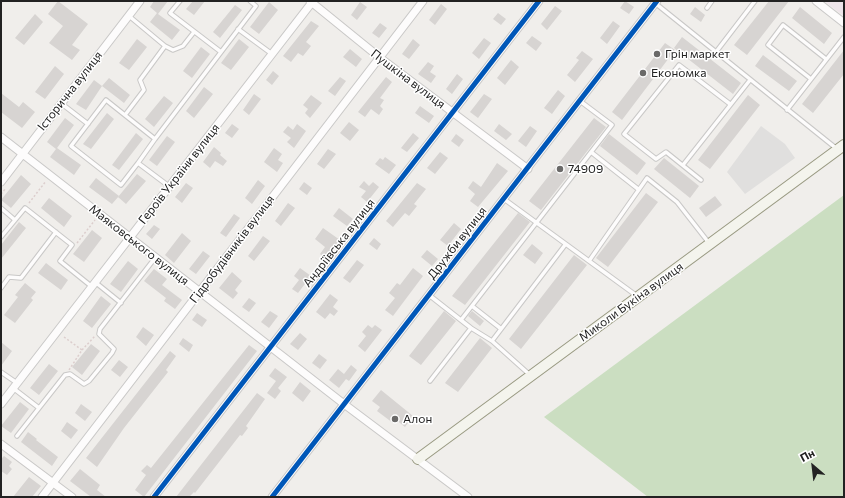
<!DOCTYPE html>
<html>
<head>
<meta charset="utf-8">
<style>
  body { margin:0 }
  #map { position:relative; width:845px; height:498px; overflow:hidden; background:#f0eeeb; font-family:Commissioner,sans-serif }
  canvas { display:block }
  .frame { position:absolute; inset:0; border:2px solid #222; pointer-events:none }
  .north { position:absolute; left:793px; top:446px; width:40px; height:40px; -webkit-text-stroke:3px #fff; paint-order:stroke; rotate:332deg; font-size:11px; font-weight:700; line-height:16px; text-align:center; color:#222 }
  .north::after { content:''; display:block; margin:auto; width:14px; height:18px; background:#222; clip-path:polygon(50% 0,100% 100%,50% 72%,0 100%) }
</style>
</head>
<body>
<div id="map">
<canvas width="845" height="498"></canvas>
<div class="frame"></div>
<div class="north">Пн</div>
</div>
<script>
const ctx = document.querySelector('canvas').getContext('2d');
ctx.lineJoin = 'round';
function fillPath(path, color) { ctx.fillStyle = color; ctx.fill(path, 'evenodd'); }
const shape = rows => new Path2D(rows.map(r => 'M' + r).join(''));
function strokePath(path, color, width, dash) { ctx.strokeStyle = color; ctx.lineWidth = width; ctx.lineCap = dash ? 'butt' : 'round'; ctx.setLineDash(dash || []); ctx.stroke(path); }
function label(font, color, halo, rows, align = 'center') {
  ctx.font = font + ' Commissioner,sans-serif'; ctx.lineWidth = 3; ctx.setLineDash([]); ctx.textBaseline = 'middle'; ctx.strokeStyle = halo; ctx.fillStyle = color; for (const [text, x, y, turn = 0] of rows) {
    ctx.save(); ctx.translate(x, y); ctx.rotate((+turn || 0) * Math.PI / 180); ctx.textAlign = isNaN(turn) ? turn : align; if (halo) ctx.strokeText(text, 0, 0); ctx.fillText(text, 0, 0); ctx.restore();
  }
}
fillPath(shape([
  [824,1,844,1,844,16]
]), '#ede4e9');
fillPath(shape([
  [844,195,844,497,648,497,544,417]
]), '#cbdec1');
fillPath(shape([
  [761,126,785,144,795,158,745,194,727,172]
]), '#e0dfde');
fillPath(shape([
  [58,1,88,24,72,45,80,50,72,60,49,43,63,26,48,14],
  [154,1,168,1,158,14,180,30,172,40,150,22,157,13,150,7],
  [193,1,205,1,194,15,186,9],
  [625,1,634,7,629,14,620,8],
  [769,1,789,1,747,55,734,45],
  [269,2,278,10,259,34,250,27],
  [360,2,367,7,357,20,351,15],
  [441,4,447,9,435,25,429,20],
  [235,5,242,10,220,38,213,32],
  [555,6,562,11,547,30,541,24],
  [695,7,705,15,701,22,690,14],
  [800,7,832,33,824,44,792,18],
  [498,13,506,19,501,25,493,19],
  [35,14,43,22,24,45,15,38],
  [311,21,319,26,306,42,311,46,303,56,298,53,291,62,283,56],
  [613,21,620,26,607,44,600,38],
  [380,23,387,28,379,38,372,33],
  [532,36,542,43,536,51,526,43],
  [682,37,741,83,733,94,674,48],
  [484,38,491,43,479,59,472,53],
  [137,39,147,47,129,70,119,63],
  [239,39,249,47,231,70,221,63],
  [413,39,420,45,409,59,402,54],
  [665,43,675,50,622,120,612,112],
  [201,47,210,54,192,78,183,71],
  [350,49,362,59,356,67,343,57],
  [844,50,844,74,813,113,802,104],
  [582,51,593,59,575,82,567,75,579,60,576,58],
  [763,55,797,81,789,91,755,66],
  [511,60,519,67,505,85,497,78],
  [428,62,434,66,430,72,436,76,431,83,418,74],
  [55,66,64,74,45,99,35,92],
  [273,71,279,76,272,85,266,80],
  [457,74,463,79,452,94,446,89],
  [340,77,346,81,335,96,328,91],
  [386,77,392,82,380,98,384,100,380,106,383,109,379,115,371,109,365,117,358,112],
  [109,78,130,95,124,103,102,86],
  [94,80,102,86,86,110,76,104],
  [204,87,213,94,194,118,186,111],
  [558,90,565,96,552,114,544,108],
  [1,93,19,107,23,102,35,112,22,128,1,112],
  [254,94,261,99,249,115,243,110],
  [484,94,492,99,478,118,470,112],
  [311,95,322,103,310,118,305,113,308,109,303,105],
  [748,95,760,105,710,169,698,160],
  [164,96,173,103,154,127,145,119],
  [420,106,434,116,429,123,415,113],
  [107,113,114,119,91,149,83,144],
  [65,118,74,125,57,148,81,165,74,175,50,157,56,149,47,142],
  [594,118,606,127,541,210,529,201],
  [349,122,359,130,350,141,340,133],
  [232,124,239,129,232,138,225,133],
  [297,124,306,131,294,148,287,142,291,138,283,132,288,126,293,130],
  [499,124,512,134,506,140,494,131],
  [530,126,537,131,526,147,518,141],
  [136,133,143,139,119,170,112,165],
  [413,133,419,138,407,152,401,148],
  [456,134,464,140,459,147,451,141],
  [609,134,646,163,637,175,600,146],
  [167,136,175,142,157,166,149,160],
  [214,147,221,153,220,155,227,161,223,166,215,161,210,168,203,162],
  [274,148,282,154,278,160,283,163,277,172,264,162],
  [328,149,336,154,324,169,317,164],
  [440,152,448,158,435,174,427,168],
  [385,157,396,165,389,174,375,164,380,158,383,160],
  [664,158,699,186,690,198,654,169],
  [497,163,508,171,478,207,470,201,475,194,468,188,473,181,481,187],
  [137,174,146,181,126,204,118,197],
  [21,175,31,184,11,208,1,200],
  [96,178,119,196,112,204,89,187],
  [258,180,265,186,252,204,245,198],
  [364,181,369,186,373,182,379,187,367,202,361,197,366,191,359,187],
  [304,182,312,188,307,195,299,189],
  [186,183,193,188,182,203,175,197],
  [417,183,426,189,414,204,417,206,409,216,405,213,393,227,386,221],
  [646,193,658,202,608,267,596,258],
  [715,196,722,205,706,217,699,208],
  [49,198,72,216,64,227,41,208],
  [288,203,295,208,281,226,275,221],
  [339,208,353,219,347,226,333,216],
  [518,213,530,222,465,305,452,296],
  [234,214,240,218,226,237,220,233],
  [19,222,26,228,1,259,1,245],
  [454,223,461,229,448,246,440,240],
  [154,225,160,229,152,239,146,234],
  [323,228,340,240,326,259,320,254,325,247,315,239],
  [92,230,102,238,84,262,73,254],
  [182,233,191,241,174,263,165,255],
  [263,236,270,241,254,261,248,256],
  [374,238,381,244,377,250,369,244],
  [532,244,543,253,535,264,523,255],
  [427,250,438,259,432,266,421,257],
  [203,251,210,256,196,274,189,269],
  [574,255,587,265,521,349,509,339],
  [357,260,364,265,350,283,343,278],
  [128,261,138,269,121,292,110,284],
  [46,263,68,280,61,290,38,273],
  [300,268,311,276,298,293,292,289,299,280,294,276],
  [413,268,423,276,393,316,385,310,395,298,389,293,397,283,400,285],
  [154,269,167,279,162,285,182,300,175,309,164,301,166,298,144,281],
  [232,272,242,281,235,290,238,293,233,299,219,288],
  [25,283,36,292,31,298,33,300,15,323,4,315,18,297,15,295],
  [330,294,338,300,333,307,338,311,334,316,330,313,325,319,316,312],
  [101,296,111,304,92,328,83,321],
  [249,298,256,303,249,312,242,307],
  [270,311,278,316,269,328,261,322],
  [444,311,456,321,421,365,409,356],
  [472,311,484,321,480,326,468,316],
  [197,313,207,320,202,327,192,320],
  [368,325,372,328,375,325,382,330,365,352,358,346,366,336,362,332],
  [143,327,154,335,146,346,136,337],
  [300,333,307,339,298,350,290,344],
  [183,338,193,345,189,352,179,344],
  [480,338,492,348,458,392,445,383],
  [1,342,12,351,1,366],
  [91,344,100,351,82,375,72,367],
  [249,345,257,351,144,497,135,490,146,475,141,471,147,465,151,468],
  [170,351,176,356,166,370,168,372,124,428,97,467,86,458],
  [319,354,327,360,320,369,312,363],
  [119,360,128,367,120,377,111,370],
  [49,364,58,371,39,395,30,388],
  [351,365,357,370,349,381,346,379,339,388,329,380,338,369,344,374],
  [275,368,287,377,278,388,281,391,275,399,267,393,276,381,269,376],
  [300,382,311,391,303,402,292,393],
  [381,390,413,416,405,427,395,419,393,423,377,411,380,407,372,401],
  [257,393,265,399,246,426,248,428,242,436,240,435,195,493,194,492,189,497,176,497],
  [20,402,29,409,11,433,1,426],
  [81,404,92,412,85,421,75,413],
  [67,422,78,430,71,439,61,431],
  [28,432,37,439,36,440,58,457,52,466,21,442],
  [4,456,12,462,9,466,12,469,7,475,1,471,1,459],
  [80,469,100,485,97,490,106,497,91,497,70,481],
  [29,477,41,486,32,497,13,497]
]), '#d7d4d2');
const lane = shape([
  [180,1,170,13,221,52],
  [655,3,837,149],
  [707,8,712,1],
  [238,29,272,54],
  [165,46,173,50,183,46,194,32],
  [716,52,755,1],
  [811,79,768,45,783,25,826,59],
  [62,104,88,124],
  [787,110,844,37],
  [125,115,144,90,140,80,165,46,129,16],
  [155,139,256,6,250,1],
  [591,152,638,189],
  [138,163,155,139,106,100,71,146,121,185,138,163,170,187],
  [683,165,750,80],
  [701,180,666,152,656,159,624,134,679,65,730,104],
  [504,199,637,296],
  [1,208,15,220],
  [1,237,25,208,72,245,60,261,91,286],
  [589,261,647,178,677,202,709,243],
  [95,282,121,303],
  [1,288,9,277,21,278,56,232],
  [429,295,471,328,492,341,530,375],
  [472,306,500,328],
  [461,320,612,125,580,101],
  [492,341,565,245],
  [1,372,17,383],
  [430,381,471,328],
  [13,388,39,408],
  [17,436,65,375,70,374,84,384,89,381,112,353,114,349,99,334,100,329,155,258]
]);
const street = shape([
  [310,1,379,57,528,169],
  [816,1,844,23],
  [1,137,344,404,468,497],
  [1,182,140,1],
  [1,404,313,1],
  [1,444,72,497],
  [42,497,423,1],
  [154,497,539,1],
  [272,497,657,1]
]);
const secondary = shape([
  [418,459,844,145]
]);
strokePath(lane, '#c9c8c7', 5.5);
strokePath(street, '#c9c8c7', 9);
strokePath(secondary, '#999a82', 12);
strokePath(shape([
  [1,194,6,188],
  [29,203,46,181],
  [77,243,95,220],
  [64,337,82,350,69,370],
  [82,350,95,336]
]), '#dccecd', 1.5, [2, 2]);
strokePath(lane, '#fdfcfc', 3.5);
strokePath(street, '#fdfcfc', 7);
strokePath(secondary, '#f4f4ed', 10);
strokePath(shape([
  [154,497,539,1],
  [272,497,657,1]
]), '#0057b8', 5);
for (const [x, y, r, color] of [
  [657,54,4,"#6a6968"],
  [643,73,4,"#6a6968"],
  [560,169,4,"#6a6968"],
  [395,419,4,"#6a6968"]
]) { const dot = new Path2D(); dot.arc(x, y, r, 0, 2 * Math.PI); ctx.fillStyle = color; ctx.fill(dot); strokePath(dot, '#fff', 1.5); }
label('12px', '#222', '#fff', [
  ["Грін маркет",665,54],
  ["Економка",651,73],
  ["74909",568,169],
  ["Алон",403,419]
], 'left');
label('12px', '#222', '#fff', [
  ["Пушкіна вулиця",408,79,37],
  ["Історична вулиця",70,91,-52],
  ["Героїв України вулиця",179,174,-52],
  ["Андріївська вулиця",339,243,-52],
  ["Дружби вулиця",457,243,-52],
  ["Маяковського вулиця",139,245,38],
  ["Гідробудівників вулиця",232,249,-53],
  ["Миколи Букіна вулиця",631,302,-36]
]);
</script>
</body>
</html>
